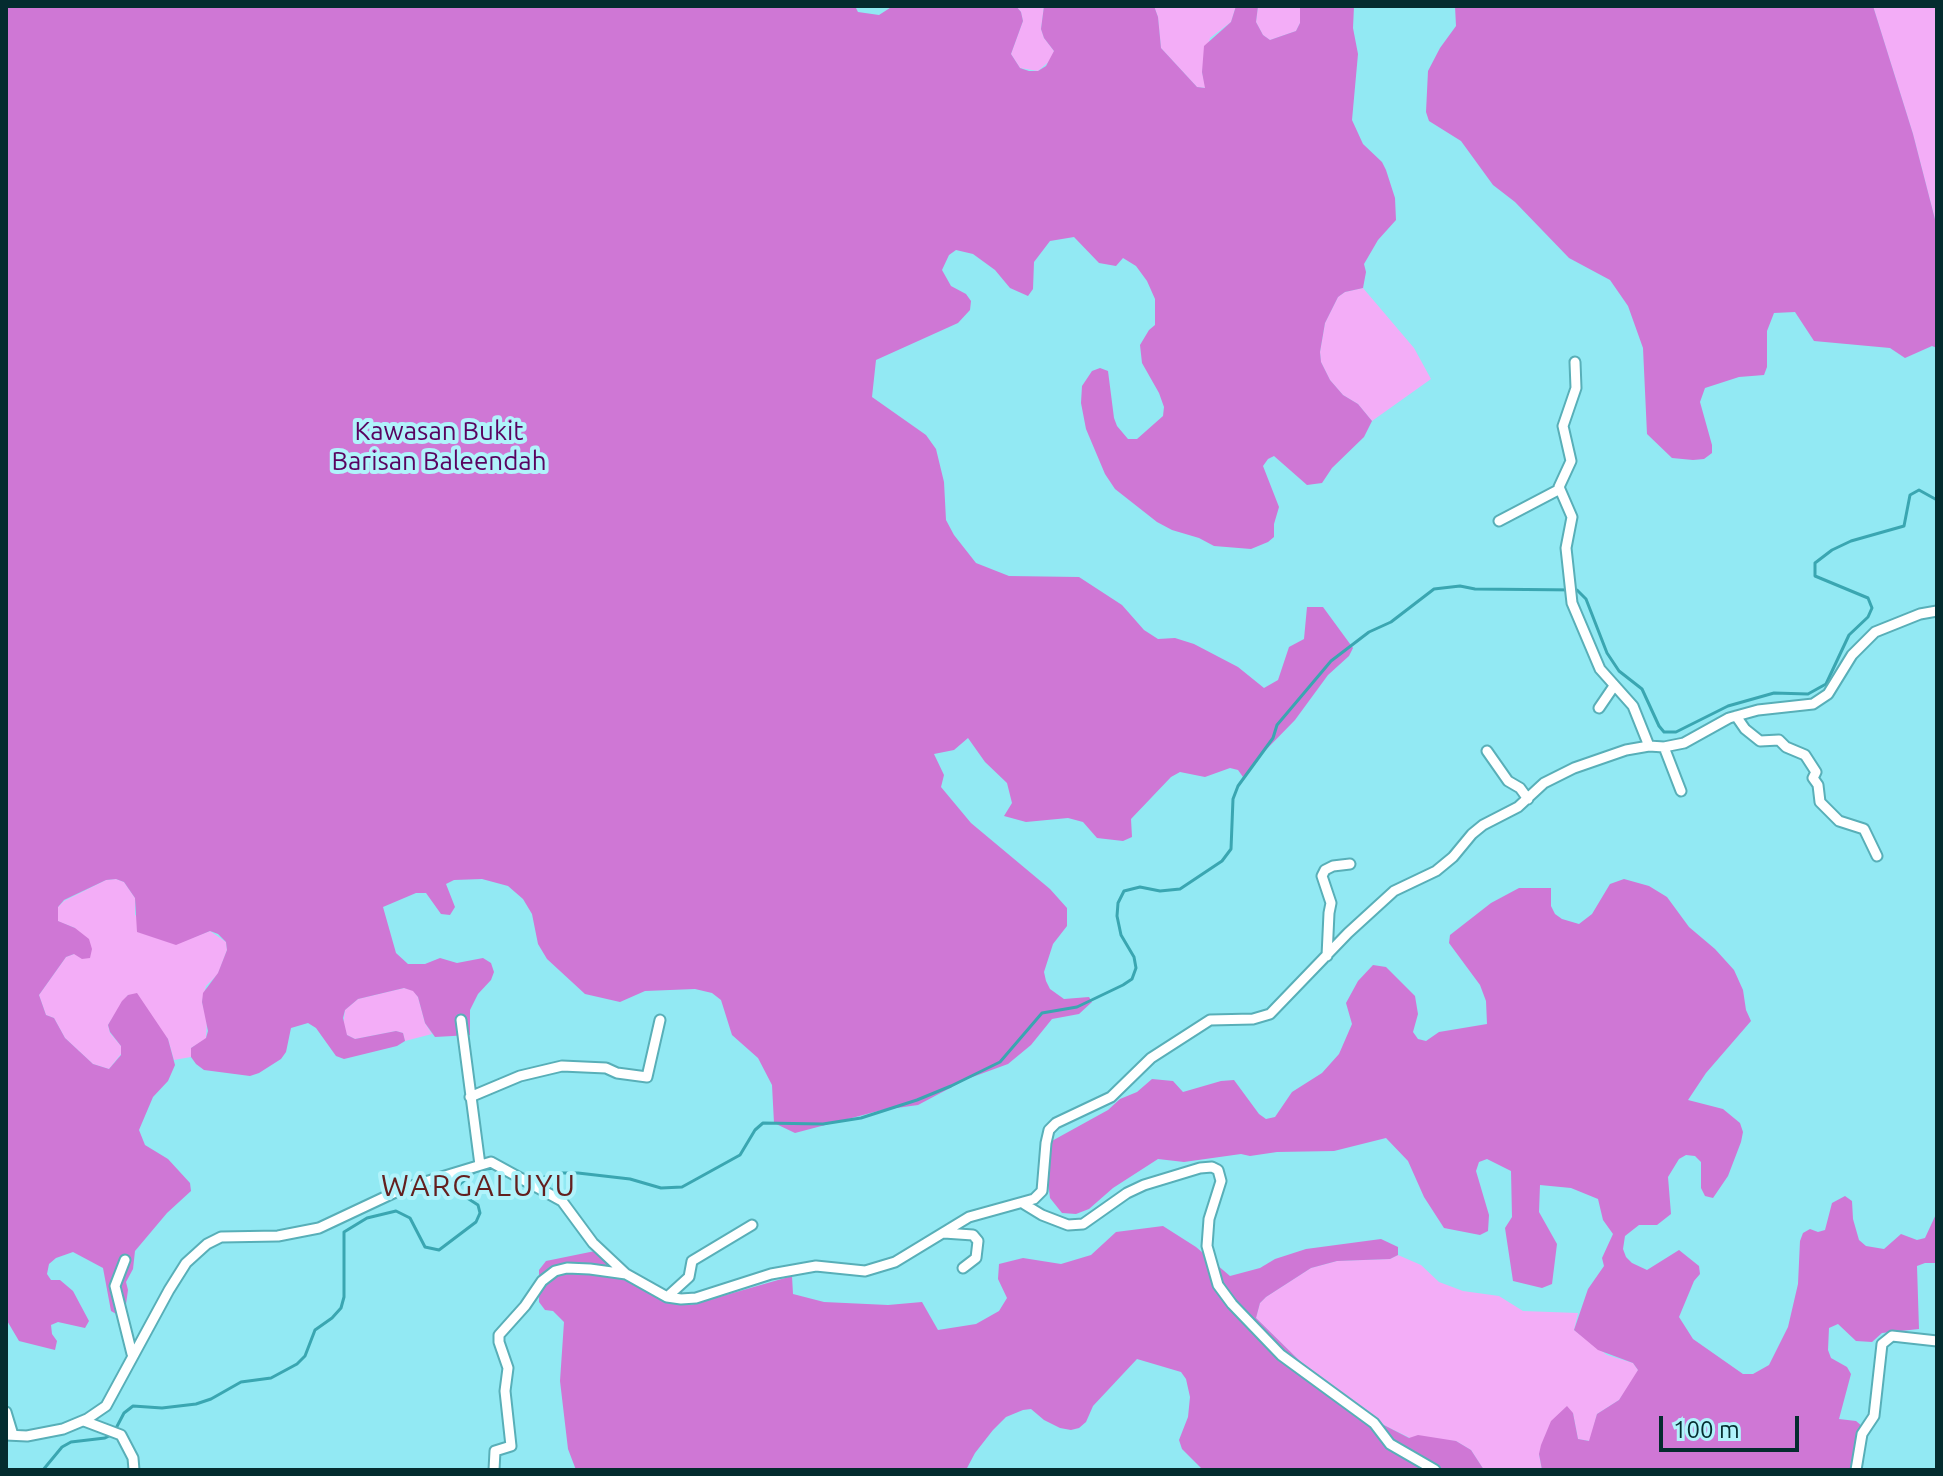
<!DOCTYPE html>
<html>
<head>
<meta charset="utf-8">
<style>
  body { margin:0 }
  #map { position:relative; width:1943px; height:1476px; overflow:hidden; background:#92e9f3; font-family:Ubuntu,sans-serif }
  canvas { display:block }
  .frame { position:absolute; inset:0; border:8px solid #042c2f; pointer-events:none }
  .scale { position:absolute; left:1659px; top:1416px; width:140px; height:36px; box-sizing:border-box; border:4px solid #042c2f; border-top:0; padding-left:10px; font-size:24px; line-height:28px; white-space:nowrap; color:#042c2f; -webkit-text-stroke:6px #b0f3fb; paint-order:stroke }
</style>
</head>
<body>
<div id="map">
<canvas width="1943" height="1476"></canvas>
<div class="frame"></div>
<div class="scale">100 m</div>
</div>
<script>
const ctx = document.querySelector('canvas').getContext('2d');
ctx.lineJoin = 'round';
function fillPath(path, color) { ctx.fillStyle = color; ctx.fill(path, 'evenodd'); }
const shape = rows => new Path2D(rows.map(r => 'M' + r).join(''));
function strokePath(path, color, width, dash) { ctx.strokeStyle = color; ctx.lineWidth = width; ctx.lineCap = dash ? 'butt' : 'round'; ctx.setLineDash(dash || []); ctx.stroke(path); }
function label(font, color, halo, rows, align = 'center') {
  ctx.font = font + ' Ubuntu,sans-serif'; ctx.lineWidth = 8; ctx.setLineDash([]); ctx.textBaseline = 'middle'; ctx.strokeStyle = halo; ctx.fillStyle = color; for (const [text, x, y, turn = 0] of rows) {
    ctx.save(); ctx.translate(x, y); ctx.rotate((+turn || 0) * Math.PI / 180); ctx.textAlign = isNaN(turn) ? turn : align; if (halo) ctx.strokeText(text, 0, 0); ctx.fillText(text, 0, 0); ctx.restore();
  }
}
fillPath(shape([
  [1016,6,1044,6,1041,29,1044,38,1054,51,1052,59,1038,71,1020,68,1011,54,1023,21,1021,12],
  [1154,6,1236,6,1231,22,1210,38,1202,72,1206,88,1197,87,1161,48,1158,17],
  [1258,6,1300,6,1300,23,1296,31,1270,40,1263,35,1256,22],
  [1873,6,1937,6,1937,227,1913,134],
  [1363,288,1414,348,1431,379,1372,421,1358,404,1343,395,1330,380,1321,362,1320,352,1325,323,1338,297,1345,292],
  [116,879,124,882,135,898,135,915,176,944,210,931,226,942,227,950,218,974,206,986,202,1002,207,1020,206,1039,191,1048,191,1057,174,1060,168,1039,128,995,108,1025,110,1033,121,1046,121,1054,109,1069,93,1064,65,1038,54,1018,46,1015,39,995,66,957,74,954,75,928,57,921,58,907,64,901,106,880],
  [404,988,413,990,418,997,425,1023,432,1034,405,1041,403,1033,396,1031,355,1039,347,1035,343,1027,345,1010,358,999],
  [1398,1255,1421,1265,1439,1282,1463,1291,1499,1296,1523,1311,1578,1313,1574,1330,1607,1355,1633,1363,1638,1370,1635,1378,1619,1400,1597,1414,1590,1441,1578,1439,1573,1413,1539,1454,1542,1470,1484,1470,1471,1450,1456,1441,1410,1438,1376,1421,1311,1372,1256,1318,1260,1303,1266,1297,1311,1268,1337,1261,1390,1259]
]), '#f3adf7');
fillPath(shape([
  [6,6,855,6,858,12,879,15,893,6,1016,6,1021,12,1023,21,1011,54,1020,68,1029,71,1038,71,1046,66,1054,51,1044,38,1041,29,1044,6,1154,6,1158,17,1161,48,1197,87,1205,88,1202,72,1204,46,1231,22,1236,6,1258,6,1256,22,1263,35,1270,40,1296,31,1300,23,1300,6,1354,6,1353,28,1358,54,1352,120,1363,144,1382,162,1386,170,1395,198,1396,220,1378,240,1364,264,1366,272,1363,288,1345,292,1338,297,1325,323,1320,352,1321,362,1330,380,1343,395,1358,404,1372,421,1364,437,1332,468,1322,483,1307,485,1274,456,1268,459,1263,466,1279,507,1274,524,1274,537,1268,542,1251,549,1214,546,1199,538,1172,530,1157,522,1115,489,1105,474,1086,429,1081,403,1082,386,1092,371,1100,368,1108,371,1114,418,1117,426,1128,439,1137,439,1163,416,1164,407,1159,393,1142,363,1140,345,1149,330,1155,325,1155,299,1147,281,1136,266,1123,258,1116,266,1099,263,1074,237,1050,241,1034,262,1033,289,1028,296,1010,288,995,270,973,254,956,250,949,255,942,270,951,286,966,294,971,301,970,310,958,323,876,360,872,397,926,435,936,449,944,482,946,520,954,535,976,563,1009,576,1079,577,1122,605,1144,630,1158,639,1175,638,1194,644,1238,667,1264,688,1278,680,1289,647,1304,639,1307,607,1323,607,1353,648,1349,656,1328,675,1295,720,1257,759,1248,774,1243,777,1238,770,1230,768,1205,777,1180,772,1171,777,1131,819,1132,837,1123,841,1097,838,1083,822,1068,818,1026,822,1004,816,1012,803,1007,783,985,762,968,738,954,750,934,754,944,775,941,787,971,823,1050,889,1067,908,1067,926,1053,944,1044,972,1046,981,1050,989,1064,999,1089,997,1092,1002,1079,1014,1052,1019,1031,1045,1008,1064,967,1079,918,1105,882,1110,795,1133,774,1123,772,1085,758,1058,732,1035,721,1000,712,993,695,989,645,991,620,1002,585,994,547,959,538,944,532,914,523,899,508,886,482,879,454,880,446,884,455,907,450,915,441,914,426,893,416,893,383,907,396,953,408,964,425,964,440,958,457,963,483,958,491,963,494,972,491,980,478,994,470,1010,470,1035,435,1037,425,1023,418,997,413,991,404,988,358,999,345,1010,343,1018,347,1035,355,1039,396,1031,403,1033,405,1041,397,1046,344,1059,336,1056,316,1028,308,1023,291,1028,286,1052,281,1059,259,1073,250,1076,204,1070,196,1064,191,1057,191,1048,206,1038,208,1031,202,1002,203,993,218,973,227,950,226,942,218,934,210,931,176,945,137,932,135,898,124,882,116,879,106,880,64,900,58,907,58,921,75,928,89,939,92,949,90,958,82,959,74,954,66,957,39,995,46,1015,54,1018,65,1038,93,1064,109,1069,121,1055,121,1046,110,1032,108,1025,122,1001,128,995,137,993,168,1039,175,1065,168,1081,153,1097,139,1130,145,1145,168,1159,190,1183,191,1191,167,1213,135,1251,133,1269,126,1282,128,1290,125,1311,118,1315,111,1311,103,1268,73,1252,56,1258,49,1264,47,1274,51,1280,60,1280,73,1291,89,1321,85,1328,58,1322,51,1325,52,1334,57,1341,55,1350,19,1341,6,1319],
  [1455,6,1873,6,1913,134,1937,227,1937,348,1932,346,1905,358,1890,348,1814,341,1795,312,1774,313,1767,331,1767,367,1764,375,1739,377,1705,388,1700,402,1712,445,1712,453,1704,459,1693,460,1672,458,1647,434,1643,348,1628,306,1610,280,1569,258,1515,202,1493,185,1461,141,1429,121,1426,112,1428,71,1440,48,1456,26],
  [1624,879,1649,886,1667,897,1689,927,1715,949,1734,970,1743,990,1746,1010,1751,1021,1706,1073,1688,1100,1723,1109,1740,1123,1743,1132,1741,1142,1728,1176,1713,1198,1705,1196,1701,1188,1701,1162,1695,1156,1686,1155,1679,1159,1668,1177,1671,1214,1657,1225,1639,1225,1625,1236,1623,1249,1626,1257,1632,1263,1647,1270,1679,1250,1699,1266,1700,1274,1694,1281,1679,1317,1693,1339,1743,1374,1753,1374,1769,1365,1788,1327,1798,1284,1800,1241,1803,1233,1810,1229,1818,1232,1825,1230,1832,1203,1845,1196,1852,1201,1853,1219,1859,1240,1866,1246,1884,1249,1901,1234,1917,1240,1925,1238,1937,1212,1937,1263,1925,1263,1917,1266,1919,1329,1882,1333,1872,1342,1856,1341,1838,1324,1829,1328,1828,1350,1831,1358,1847,1367,1851,1374,1839,1419,1856,1421,1862,1426,1854,1470,1542,1470,1539,1454,1541,1445,1551,1421,1567,1406,1573,1413,1578,1439,1589,1441,1597,1414,1619,1400,1638,1370,1633,1363,1598,1350,1574,1330,1588,1289,1604,1266,1602,1258,1613,1234,1603,1220,1598,1199,1571,1188,1540,1185,1539,1212,1557,1244,1552,1284,1542,1288,1513,1281,1505,1228,1512,1217,1511,1171,1487,1159,1479,1162,1476,1171,1489,1215,1488,1231,1480,1235,1444,1228,1424,1197,1408,1161,1386,1138,1334,1151,1277,1152,1250,1156,1241,1154,1184,1162,1158,1159,1113,1188,1089,1209,1076,1214,1062,1213,1050,1198,1048,1181,1050,1142,1108,1110,1120,1099,1137,1092,1152,1079,1173,1081,1183,1092,1221,1081,1234,1080,1259,1114,1266,1119,1275,1117,1292,1092,1322,1073,1339,1054,1352,1024,1346,1003,1358,981,1373,965,1386,967,1415,996,1418,1014,1413,1032,1418,1039,1426,1041,1439,1032,1487,1024,1486,1001,1480,985,1449,943,1450,935,1491,903,1519,888,1551,888,1551,906,1555,914,1562,919,1579,924,1592,914,1610,884],
  [1163,1226,1196,1247,1230,1276,1260,1268,1275,1259,1306,1249,1381,1239,1398,1247,1398,1255,1390,1259,1337,1261,1311,1268,1266,1297,1260,1303,1256,1318,1311,1372,1376,1421,1409,1438,1418,1435,1456,1441,1471,1450,1484,1470,1203,1470,1182,1449,1179,1440,1188,1417,1190,1397,1186,1379,1181,1372,1137,1359,1093,1406,1086,1422,1079,1428,1071,1430,1060,1428,1044,1420,1031,1409,1023,1410,1006,1417,993,1430,975,1453,966,1470,576,1470,568,1449,560,1381,564,1322,553,1311,545,1310,539,1302,539,1270,546,1261,595,1251,651,1295,691,1305,792,1276,793,1294,824,1302,888,1305,922,1302,938,1330,976,1324,999,1311,1007,1298,998,1279,999,1264,1023,1258,1061,1264,1091,1255,1116,1232]
]), '#cf77d5');
strokePath(shape([
  [528,1178,537,1179,561,1173,578,1173,630,1179,661,1188,682,1187,740,1155,755,1130,763,1123,823,1124,861,1118,917,1100,951,1086,1000,1062,1042,1013,1077,1007,1123,985,1132,979,1136,968,1134,957,1121,935,1117,916,1118,903,1124,891,1140,887,1160,891,1180,889,1222,861,1231,849,1233,799,1238,786,1273,738,1277,725,1331,661,1369,632,1391,622,1434,589,1460,586,1475,589,1577,590,1586,599,1607,653,1619,671,1642,689,1659,726,1664,732,1676,732,1728,706,1774,693,1808,694,1826,684,1849,635,1868,617,1872,608,1868,598,1815,576,1815,563,1832,550,1851,541,1904,526,1910,495,1919,490,1937,500],
  [43,1470,62,1447,71,1442,105,1438,113,1434,124,1413,133,1406,162,1408,196,1404,211,1399,241,1382,271,1378,297,1364,305,1356,315,1330,332,1318,341,1308,344,1297,344,1232,367,1218,396,1211,410,1218,425,1247,439,1250,476,1222,480,1213,478,1205,461,1194,458,1187,461,1183,477,1170,495,1168]
]), '#3aa6b1', 3);
const street = shape([
  [1575,362,1576,388,1563,426,1571,461,1559,487,1572,517,1566,548,1572,603,1600,669,1633,706,1649,746,1664,747,1684,743,1729,718,1758,710,1813,704,1828,694,1852,655,1875,632,1920,614,1937,611],
  [1499,521,1560,489],
  [1599,708,1614,686],
  [1736,716,1745,729,1760,741,1779,740,1786,747,1805,755,1816,772,1813,778,1818,785,1820,802,1839,821,1864,829,1877,856],
  [1664,747,1681,791],
  [1487,751,1508,781,1520,788,1528,799],
  [1327,956,1329,913,1331,903,1322,876,1325,870,1333,866,1350,864],
  [461,1020,480,1165],
  [470,1097,520,1076,562,1066,606,1068,617,1073,647,1077,660,1020],
  [1024,1204,1042,1215,1068,1225,1083,1224,1127,1193,1144,1185,1200,1168,1212,1167,1218,1170,1221,1181,1209,1219,1207,1246,1218,1285,1232,1304,1281,1355,1374,1423,1390,1444,1435,1470],
  [944,1233,973,1235,978,1241,976,1258,963,1268],
  [125,1260,115,1286,132,1354],
  [667,1297,689,1277,692,1261,752,1225],
  [6,1412,13,1435],
  [84,1421,121,1435,133,1458,134,1470],
  [6,1435,27,1436,63,1429,87,1419,106,1406,169,1290,186,1263,207,1244,221,1237,278,1236,319,1228,402,1189,491,1162,562,1201,593,1243,626,1274,667,1297,681,1299,696,1298,771,1274,816,1266,865,1271,895,1262,969,1217,1034,1199,1042,1191,1046,1143,1049,1130,1056,1123,1111,1097,1151,1058,1210,1020,1253,1019,1270,1014,1348,933,1394,891,1436,871,1453,857,1472,834,1483,825,1518,807,1544,783,1574,768,1626,750,1649,746],
  [494,1470,495,1451,511,1446,505,1391,508,1368,499,1342,499,1335,525,1306,542,1281,555,1271,567,1268,590,1269,626,1274],
  [1856,1470,1862,1434,1874,1416,1882,1344,1892,1336,1937,1341]
]);
strokePath(street, '#58afb8', 13);
strokePath(street, '#fff', 9);
label('26px', '#590360', '#b0f3fb', [
  ["Kawasan Bukit",439,431],
  ["Barisan Baleendah",439,461]
]);
ctx.letterSpacing = '2px';
label('30px', '#641f1e', '#b0f3fb', [
  ["WARGALUYU",479,1186]
]);
ctx.letterSpacing = '0px';
</script>
</body>
</html>
